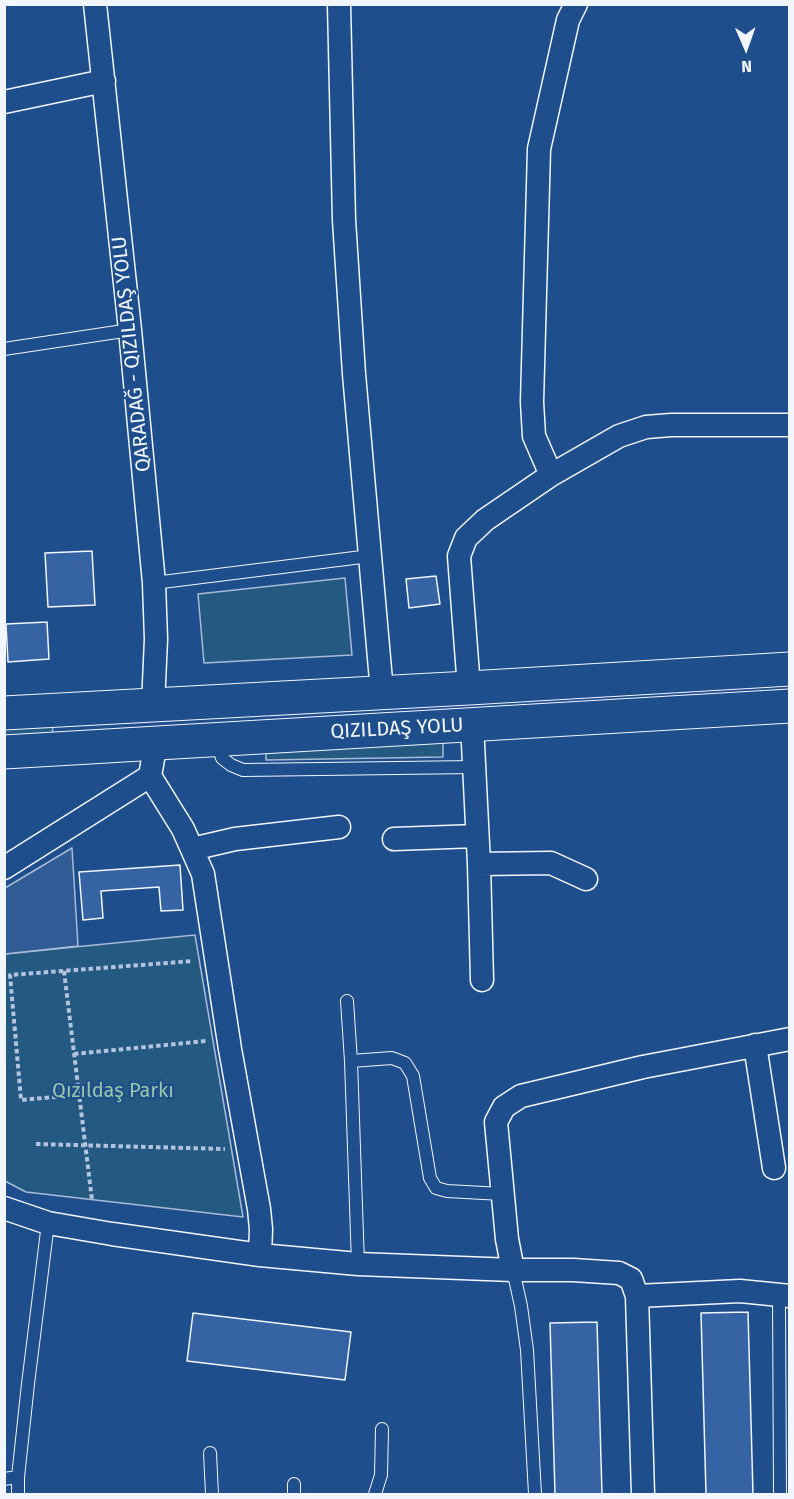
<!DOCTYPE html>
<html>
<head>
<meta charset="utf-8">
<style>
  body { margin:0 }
  #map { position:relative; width:794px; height:1499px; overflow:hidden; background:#1f4e8c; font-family:"Fira Sans",sans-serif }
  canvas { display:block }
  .frame { position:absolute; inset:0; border:6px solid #f2f6ff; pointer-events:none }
  .north { position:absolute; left:716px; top:18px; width:60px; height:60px; -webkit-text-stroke:4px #1f4e8c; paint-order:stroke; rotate:178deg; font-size:16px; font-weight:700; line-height:24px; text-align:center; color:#f2f6ff }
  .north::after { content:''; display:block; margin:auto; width:21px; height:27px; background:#f2f6ff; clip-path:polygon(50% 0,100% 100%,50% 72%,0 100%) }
</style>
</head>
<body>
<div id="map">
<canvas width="794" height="1499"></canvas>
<div class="frame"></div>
<div class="north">N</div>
</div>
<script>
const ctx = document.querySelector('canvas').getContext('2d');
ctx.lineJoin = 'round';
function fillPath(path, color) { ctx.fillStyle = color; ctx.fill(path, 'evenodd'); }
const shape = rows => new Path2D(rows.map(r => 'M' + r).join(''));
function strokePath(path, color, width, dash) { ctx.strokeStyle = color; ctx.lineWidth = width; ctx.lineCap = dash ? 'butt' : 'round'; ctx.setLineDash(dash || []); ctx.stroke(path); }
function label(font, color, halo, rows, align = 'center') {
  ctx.font = font + ' "Fira Sans",sans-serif'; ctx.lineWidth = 4.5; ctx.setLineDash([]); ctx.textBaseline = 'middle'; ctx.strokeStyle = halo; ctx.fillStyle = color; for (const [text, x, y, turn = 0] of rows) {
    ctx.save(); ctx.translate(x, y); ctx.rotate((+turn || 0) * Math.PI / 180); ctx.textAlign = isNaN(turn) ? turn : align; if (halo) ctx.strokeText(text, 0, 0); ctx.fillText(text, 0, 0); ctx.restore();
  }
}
const green = shape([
  [345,578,352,655,204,663,198,594,345,578],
  [52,723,53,736,5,739,5,726,52,723],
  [443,741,443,757,266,760,266,748,443,741],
  [195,935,243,1217,26,1192,5,1181,5,954,195,935]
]);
fillPath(green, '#245a82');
strokePath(green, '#a8bbd7', 1.5);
const parking = shape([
  [72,848,78,946,5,954,5,888,72,848]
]);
fillPath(parking, '#305b95');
strokePath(parking, '#a8bbd7', 1.5);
const building = shape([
  [92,551,95,605,48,607,45,553,92,551],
  [436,576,440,604,409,608,406,579,436,576],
  [47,622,49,659,8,662,6,624,47,622],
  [180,865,183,910,161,911,159,887,101,891,103,918,83,920,79,872,180,865],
  [748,1312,753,1494,706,1494,701,1313,748,1312],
  [193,1313,351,1332,345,1380,187,1361,193,1313],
  [597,1322,602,1494,555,1494,550,1323,597,1322]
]);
fillPath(building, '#3563a3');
strokePath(building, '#f2f6ff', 1.5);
const service = shape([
  [4,349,130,330],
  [154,583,370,556],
  [217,742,222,758,231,765,243,770,474,767],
  [347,1001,351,1061,358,1264],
  [351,1061,392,1058,405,1063,413,1076,430,1178,436,1188,447,1191,502,1194],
  [513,1270,521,1306,527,1350,535,1494],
  [779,1296,780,1494],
  [210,1453,212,1494],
  [4,1479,18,1477],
  [294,1484,294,1494],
  [18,1494,18,1477,28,1384,48,1223],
  [375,1494,381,1475,382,1429]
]);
const minor = shape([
  [95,4,130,330,154,583,156,639,153,705],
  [339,4,344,220,354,374,382,692],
  [4,102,104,81],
  [551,475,534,436,532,402,539,149,568,20,576,4],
  [469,688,459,556,466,538,485,520,551,475,619,436,646,427,671,425,790,425],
  [472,724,479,864,482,980],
  [150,776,183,829,203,874,230,1049,259,1209,261,1229,260,1255],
  [394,839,477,836],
  [192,849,235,839,339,827],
  [479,864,551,863,586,879],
  [4,868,150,776,156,742],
  [755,1045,774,1168],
  [4,1208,48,1223,112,1234,260,1255,358,1264,513,1270,573,1270,619,1273,631,1279,637,1296,643,1494],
  [513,1270,507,1239,496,1122,504,1107,521,1096,643,1067,790,1039],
  [637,1296,740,1291,790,1296]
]);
const secondary = shape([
  [4,713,469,688,790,669],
  [4,752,790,706]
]);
strokePath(service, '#f2f6ff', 14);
strokePath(minor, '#f2f6ff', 25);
strokePath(secondary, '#f2f6ff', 35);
strokePath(shape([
  [64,971,92,1200],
  [74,1054,206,1041],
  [79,1095,21,1100,10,975,193,961],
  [36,1144,225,1149]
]), '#b3c4dc', 4, [4.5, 3]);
strokePath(service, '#1f4e8c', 12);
strokePath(minor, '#1f4e8c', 22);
strokePath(secondary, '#1f4e8c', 33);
label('20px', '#f2f6ff', '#1f4e8c', [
  ["QARADAĞ - QIZILDAŞ YOLU",132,354,-96],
  ["QIZILDAŞ YOLU",397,729,-3]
]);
label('20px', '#97c8a6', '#1f4e8c', [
  ["Qızıldaş Parkı",113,1091]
]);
</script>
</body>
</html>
